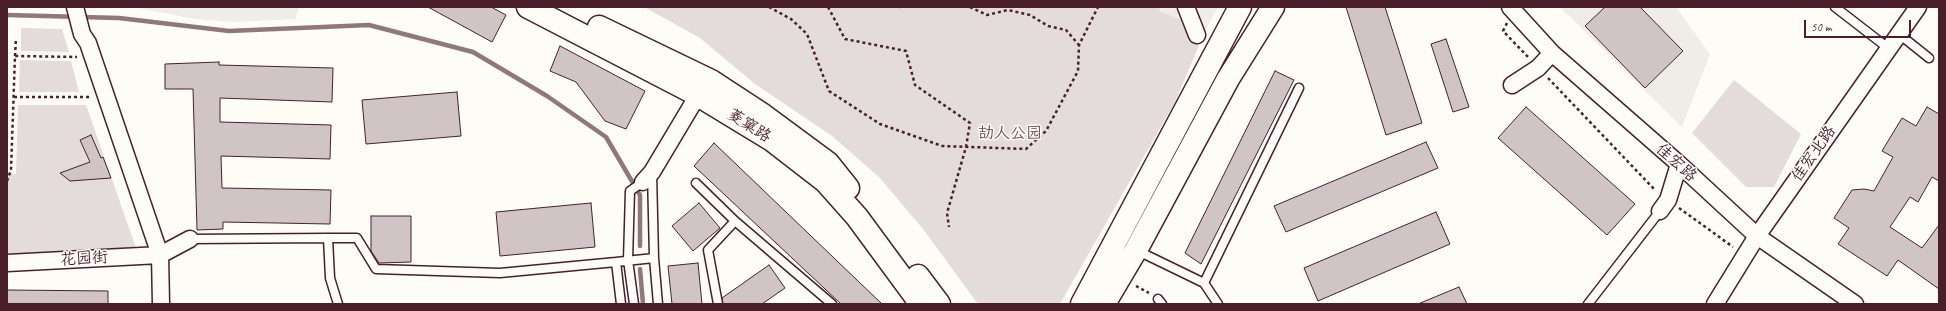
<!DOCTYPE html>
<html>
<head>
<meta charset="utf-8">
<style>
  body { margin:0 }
  #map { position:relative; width:1946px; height:311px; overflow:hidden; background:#fdfcf7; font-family:Caveat,sans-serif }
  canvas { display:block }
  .frame { position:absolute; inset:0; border:8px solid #4a1f2b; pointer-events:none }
  .scale { position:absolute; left:1804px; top:20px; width:107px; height:18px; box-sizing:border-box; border:2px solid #4a1f2b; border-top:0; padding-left:5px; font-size:12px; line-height:14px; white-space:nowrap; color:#4a1f2b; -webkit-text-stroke:3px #fdfcf7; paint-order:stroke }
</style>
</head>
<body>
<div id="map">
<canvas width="1946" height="311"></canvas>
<div class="frame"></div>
<div class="scale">50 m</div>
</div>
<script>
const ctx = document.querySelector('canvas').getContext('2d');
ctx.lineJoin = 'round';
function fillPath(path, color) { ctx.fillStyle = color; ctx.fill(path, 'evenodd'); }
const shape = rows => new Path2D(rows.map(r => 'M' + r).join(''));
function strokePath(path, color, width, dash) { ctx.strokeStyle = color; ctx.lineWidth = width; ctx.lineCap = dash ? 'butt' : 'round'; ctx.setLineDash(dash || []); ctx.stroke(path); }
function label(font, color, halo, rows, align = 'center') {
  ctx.font = font + ' Caveat,"LXGW WenKai TC",sans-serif'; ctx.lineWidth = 3; ctx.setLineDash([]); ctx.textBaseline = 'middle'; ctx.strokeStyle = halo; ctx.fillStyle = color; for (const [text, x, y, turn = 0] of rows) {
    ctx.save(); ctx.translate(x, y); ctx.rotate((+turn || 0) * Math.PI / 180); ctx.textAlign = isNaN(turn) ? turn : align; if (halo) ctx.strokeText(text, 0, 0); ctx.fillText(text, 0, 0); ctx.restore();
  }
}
fillPath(shape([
  [133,7,299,7,295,19,233,22,195,19],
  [1160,7,1218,7,1206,29,1159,11],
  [1560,7,1676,7,1710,54,1682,127]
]), '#f0ece8');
fillPath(shape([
  [644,7,1160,7,1159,11,1206,29,1175,102,1060,304,978,304,923,229,879,177,832,136,755,84,700,38],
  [21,28,62,29,69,52,21,51],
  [20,60,71,61,79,92,19,92],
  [1734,80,1801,134,1774,187,1746,187,1692,133],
  [18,105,86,105,136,248,7,255,7,174,16,174]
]), '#e3dcda');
strokePath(shape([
  [7,15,119,18,229,31,369,25,473,52,547,96,606,137,640,195,640,246],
  [640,269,643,304]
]), '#91777b', 4.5);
const building = shape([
  [428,7,491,7,506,15,492,42,428,7],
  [1346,7,1385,7,1422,123,1386,135,1346,7],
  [1605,7,1640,7,1683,51,1645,88,1585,26,1605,7],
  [1446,39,1469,107,1453,112,1431,44,1446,39],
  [560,46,645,91,626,129,605,121,576,82,550,71,560,46],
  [219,62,219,65,333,68,332,102,220,98,220,122,331,125,330,159,221,156,222,188,331,190,330,224,223,222,223,229,197,230,193,89,165,89,165,64,219,62],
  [1275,71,1294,80,1201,264,1185,253,1275,71],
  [457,92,461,136,366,144,362,100,457,92],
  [1526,107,1635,204,1607,235,1498,138,1526,107],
  [1927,107,1939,114,1939,181,1932,177,1918,202,1910,197,1890,227,1922,248,1939,225,1939,289,1898,260,1887,276,1838,244,1849,228,1834,218,1852,190,1864,189,1874,191,1893,157,1882,151,1902,118,1916,126,1927,107],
  [91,135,101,158,103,157,111,178,70,181,60,173,90,162,80,140,91,135],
  [1426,142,1438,168,1286,232,1274,206,1426,142],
  [714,143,882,304,841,304,694,166,714,143],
  [591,203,595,247,500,256,496,212,591,203],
  [699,203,720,228,693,251,672,226,699,203],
  [1436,212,1450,244,1318,301,1304,268,1436,212],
  [371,216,411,216,411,262,379,263,371,251,371,216],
  [698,263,702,304,672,304,668,266,698,263],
  [769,265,785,288,762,304,723,304,722,298,769,265],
  [1459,287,1467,304,1418,304,1459,287],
  [7,290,108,291,108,304,7,304,7,290]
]);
fillPath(building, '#d0c5c4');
strokePath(building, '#4a1f2b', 1);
const lane = shape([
  [1835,7,1888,48],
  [1899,34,1929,58],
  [696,183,735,221,832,304],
  [328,238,357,238,376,269,500,273,616,262,621,304],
  [190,239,328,238,330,278,338,304],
  [1136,250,1204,283,1299,88],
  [654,258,658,304],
  [616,262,654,258,652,173],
  [1204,283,1218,304],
  [1158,299,1162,304],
  [634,304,628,260,630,191,643,182],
  [718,304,708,250,735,221],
  [1588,304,1660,211]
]);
const street = shape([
  [75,7,82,34,88,43,160,255,161,304],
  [1186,7,1197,35],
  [1510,7,1552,53,1679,164,1757,236,1855,304],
  [1512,85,1538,68,1552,53],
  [643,182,652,172,698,95],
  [1660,211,1668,200,1679,164],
  [7,263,160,255,190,239],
  [1715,304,1757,236,1918,7]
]);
const secondary = shape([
  [528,7,698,95,772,140,825,181,857,217,921,304],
  [599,27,711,81,763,115,828,163,848,188],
  [918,276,939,304],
  [1082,304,1240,7],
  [1104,304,1136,250,1228,79,1273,7]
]);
strokePath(lane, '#4a1f2b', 11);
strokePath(street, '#4a1f2b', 19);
strokePath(secondary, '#4a1f2b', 25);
strokePath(shape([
  [769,7,791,19,807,34,829,91,880,124,942,146,1026,149,1046,131,1078,71,1079,45,1098,7],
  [828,7,845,39,906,51,915,85,970,123,966,147,947,213,949,227],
  [899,7,900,7],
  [970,7,987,15,1008,10,1030,15,1048,26,1066,30,1079,45],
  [1507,23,1503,31,1528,57],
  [15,56,16,38],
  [1548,78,1655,190],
  [14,97,91,97],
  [7,181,11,170,15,56,77,57],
  [1679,208,1733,247],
  [1136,286,1149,293]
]), '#4a1f2b', 2.5, [3, 3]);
strokePath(lane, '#fdfcf7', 8);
strokePath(street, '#fdfcf7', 16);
strokePath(secondary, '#fdfcf7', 22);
label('16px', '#4a1f2b', '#fdfcf7', [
  ["菱窠路",749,126,32],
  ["佳宏北路",1814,154,-55],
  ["佳宏路",1676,163,42],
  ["花园街",84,259,-3]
]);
label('16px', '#704e57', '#fdfcf7', [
  ["劼人公园",1010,134]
]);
</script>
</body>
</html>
